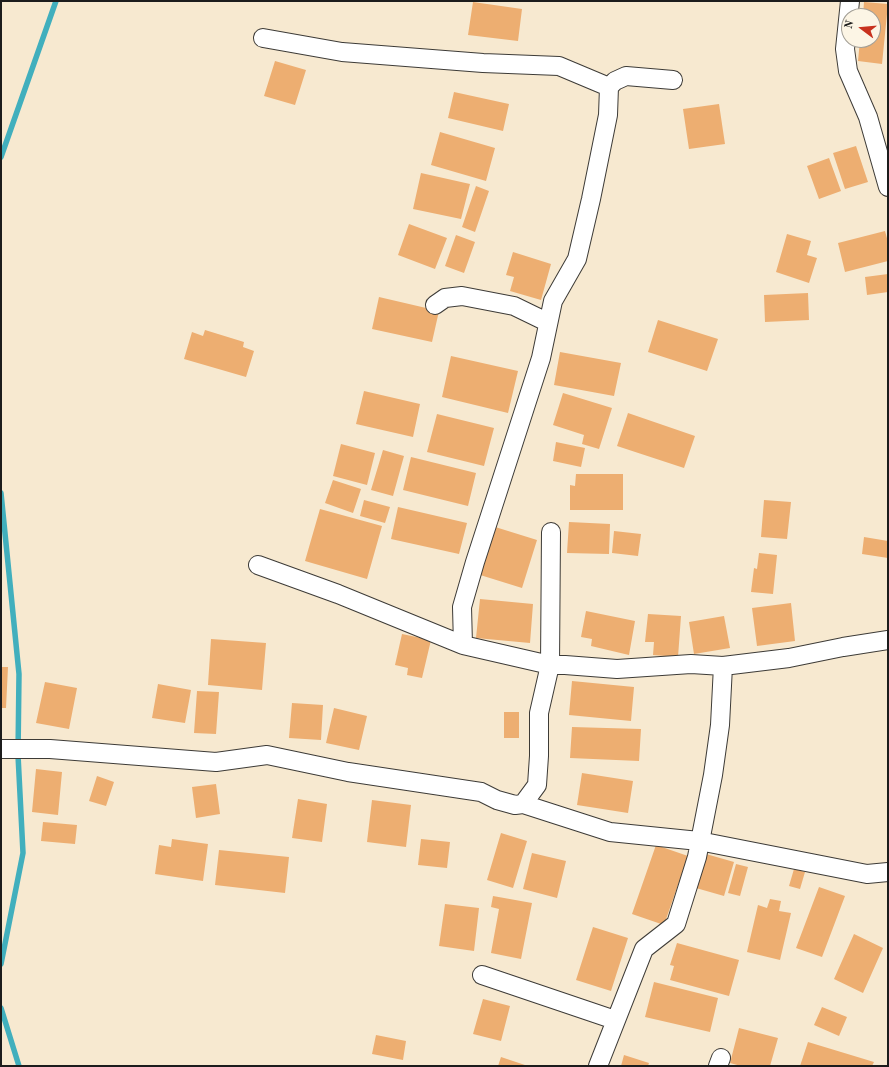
<!DOCTYPE html>
<html>
<head>
<meta charset="utf-8">
<style>
  body { margin:0 }
  #map { position:relative; width:889px; height:1067px; overflow:hidden; background:#f7e9d0; font-family:"Old Standard TT",serif }
  canvas { display:block }
  .frame { position:absolute; inset:0; border:2px solid #1c1c1c; pointer-events:none }
  .north { position:absolute; left:841px; top:8px; width:40px; height:40px; box-sizing:border-box; background:#fcf5e5; border:1px solid #a29e95; border-radius:50%; rotate:286deg; font-size:11px; font-weight:700; line-height:16px; text-align:center; color:#1c1c1c }
  .north::after { content:''; display:block; margin:auto; width:14px; height:18px; background:#c8321e; clip-path:polygon(50% 0,100% 100%,50% 72%,0 100%) }
</style>
</head>
<body>
<div id="map">
<canvas width="889" height="1067"></canvas>
<div class="frame"></div>
<div class="north">N</div>
</div>
<script>
const ctx = document.querySelector('canvas').getContext('2d');
ctx.lineJoin = 'round';
const shape = rows => new Path2D(rows.map(r => 'M' + r).join(''));
function strokePath(path, color, width, dash) { ctx.strokeStyle = color; ctx.lineWidth = width; ctx.lineCap = dash ? 'butt' : 'round'; ctx.setLineDash(dash || []); ctx.stroke(path); }
function fillPath(path, color) { ctx.fillStyle = color; ctx.fill(path, 'evenodd'); }
strokePath(shape([
  [1,157,56,1],
  [1,493,19,674,18,755,23,853,1,964],
  [1,1008,19,1066]
]), '#41afbd', 5.5);
fillPath(shape([
  [473,2,522,9,518,41,468,35],
  [864,2,888,4,882,64,858,61,860,40,873,40,873,16,863,16],
  [275,61,306,70,295,105,264,96],
  [454,92,509,104,503,131,448,118],
  [719,104,725,144,689,149,683,109],
  [440,132,495,148,486,181,431,165],
  [856,146,868,182,845,189,833,153],
  [829,158,841,191,819,199,807,166],
  [421,173,470,184,461,219,413,209],
  [476,186,489,191,475,232,462,227],
  [409,224,447,238,435,269,398,255],
  [885,231,888,242,888,261,845,272,838,243],
  [787,234,811,241,807,255,817,258,809,283,776,272],
  [456,235,475,242,464,273,445,266],
  [513,252,551,264,541,300,510,291,514,277,506,275],
  [888,274,888,292,867,295,865,277],
  [808,293,809,320,765,322,764,295],
  [379,297,439,311,432,342,372,329],
  [658,320,718,339,707,371,648,352],
  [205,330,244,342,243,347,254,351,246,377,184,359,192,332,203,336],
  [560,352,621,363,614,396,554,385],
  [451,356,518,371,508,413,442,397],
  [364,391,420,404,413,437,356,424],
  [563,393,612,408,599,449,582,444,584,435,553,425],
  [628,413,695,436,684,468,617,446],
  [437,414,494,428,484,466,427,452],
  [556,442,585,448,581,467,553,461],
  [341,444,375,453,367,485,333,476],
  [383,450,404,456,393,496,371,490],
  [411,457,476,473,468,506,403,490],
  [576,474,623,474,623,510,570,510,570,485,575,486],
  [333,480,361,489,353,513,325,503],
  [364,500,390,507,385,523,360,516],
  [764,500,791,502,787,539,761,537],
  [398,507,467,523,459,554,391,539],
  [320,509,382,526,367,579,305,561],
  [569,522,610,524,609,554,567,553],
  [492,526,537,540,522,588,477,574],
  [614,531,641,534,638,556,612,553],
  [864,537,888,541,888,558,862,554],
  [759,553,777,555,773,594,751,592,754,568,757,569],
  [480,599,533,604,530,643,476,638],
  [791,603,795,641,757,646,752,608],
  [586,611,635,621,629,655,591,646,592,639,581,637],
  [648,614,681,616,678,657,653,655,654,642,645,642],
  [724,616,730,648,694,654,689,622],
  [402,634,431,640,422,678,407,675,408,668,395,665],
  [211,639,266,643,262,690,208,685],
  [1,667,8,667,6,708,1,708],
  [572,681,634,687,631,721,569,715],
  [45,682,77,688,69,729,36,723],
  [158,684,191,690,185,723,152,718],
  [197,691,219,692,216,734,194,733],
  [292,703,323,705,321,740,289,738],
  [334,708,367,716,359,750,326,743],
  [504,712,519,712,519,738,504,738],
  [572,727,641,729,639,761,570,758],
  [36,769,62,772,58,815,32,812],
  [582,773,633,781,628,813,577,805],
  [97,776,114,782,106,806,89,801],
  [216,784,220,814,196,818,192,787],
  [298,799,327,804,322,842,292,838],
  [372,800,411,805,406,847,367,842],
  [43,822,77,825,75,844,41,841],
  [501,833,527,841,513,888,487,880],
  [172,839,208,844,203,881,155,874,159,845,171,847],
  [421,839,450,842,447,868,418,865],
  [656,845,688,856,664,925,632,914],
  [219,850,289,857,285,893,215,885],
  [532,853,566,861,557,898,523,889],
  [706,854,734,862,724,896,696,888],
  [736,864,748,867,740,896,728,893],
  [794,869,805,872,800,889,789,886],
  [819,887,845,896,822,957,796,948],
  [493,896,532,903,521,959,491,953,499,909,491,907],
  [770,899,781,901,779,911,791,913,780,960,747,952,758,905,767,908],
  [445,904,479,908,474,951,439,946],
  [593,927,628,938,611,991,576,980],
  [854,934,883,948,863,993,834,979],
  [677,943,739,960,729,996,670,980,674,966,670,965],
  [654,982,718,998,710,1032,645,1017],
  [483,999,510,1006,501,1041,473,1034],
  [822,1007,847,1017,839,1036,814,1025],
  [739,1028,778,1038,770,1066,741,1066,730,1063],
  [376,1035,406,1041,403,1060,372,1054],
  [808,1042,874,1062,872,1066,800,1066],
  [624,1055,649,1063,648,1066,621,1066],
  [501,1057,528,1066,498,1066]
]), '#edae71');
const street = shape([
  [850,1,845,49,848,71,868,117,888,187],
  [263,38,342,52,483,63,559,66,609,87],
  [673,80,626,76,615,81,609,87,608,115,591,199,577,259,553,301,541,358,475,562,462,607,463,645,550,665,565,665,617,669,691,664,723,666,789,658,843,647,888,640],
  [435,305,445,298,462,296,514,306,547,322],
  [258,565,338,594,463,645],
  [1,749,50,749,216,762,267,755,348,772,481,792,497,800,515,805,523,804,610,832,699,841,867,874,888,872],
  [523,804,537,785,539,756,539,713,550,665,551,532],
  [482,975,615,1020],
  [598,1066,644,949,676,924,697,857,713,775,720,725,723,666],
  [718,1066,721,1058]
]);
strokePath(street, '#3d3b37', 20);
strokePath(street, '#fff', 18);
</script>
</body>
</html>
